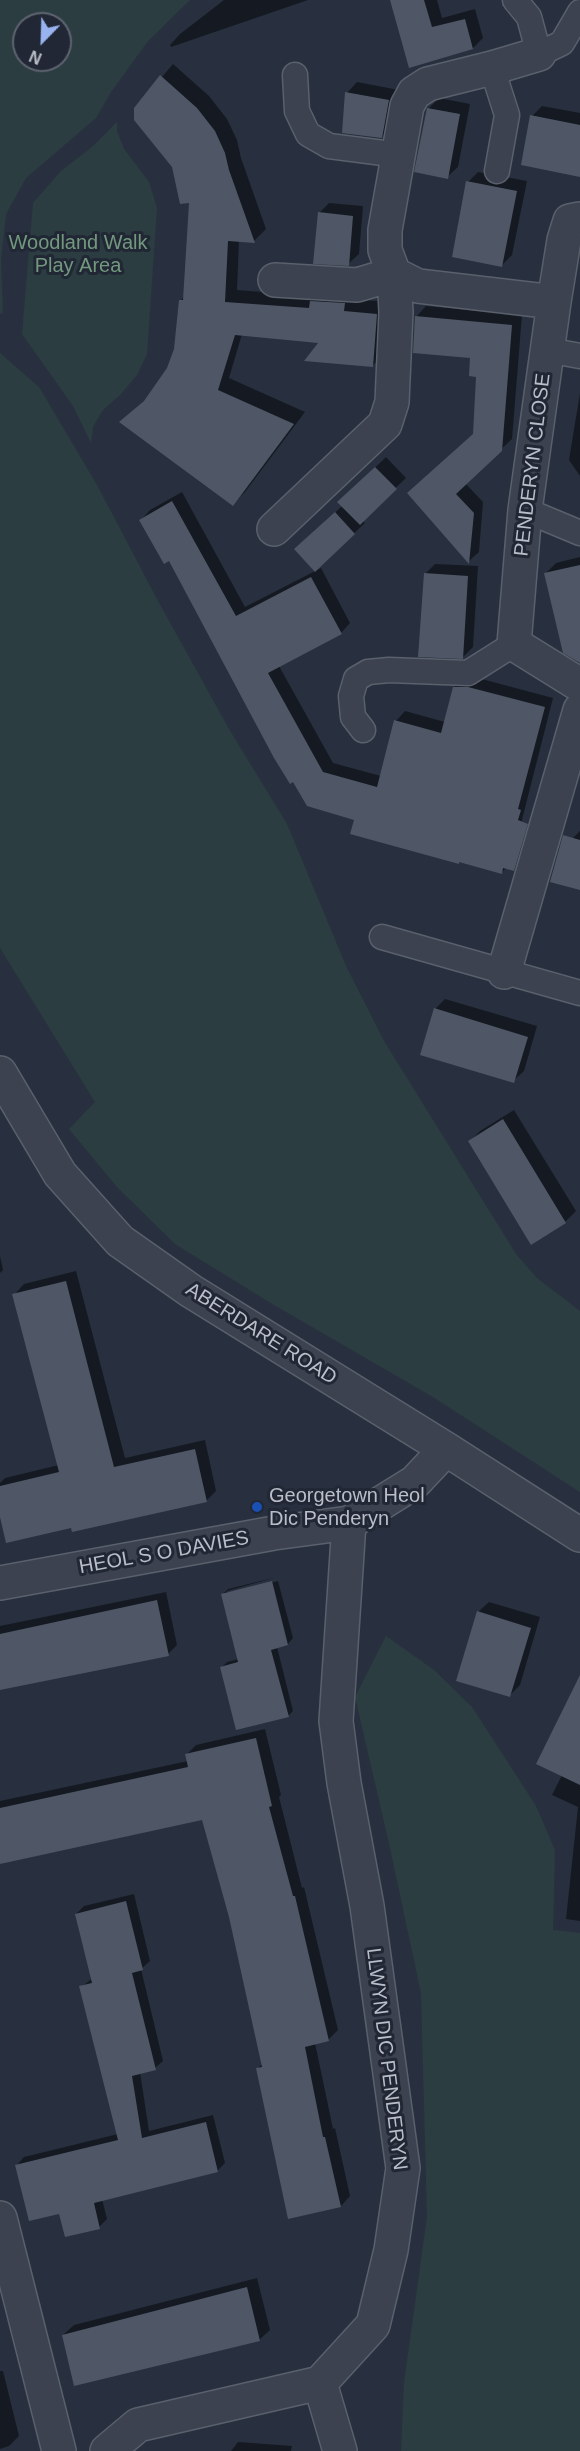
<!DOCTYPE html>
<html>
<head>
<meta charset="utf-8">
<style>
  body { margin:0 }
  #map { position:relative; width:580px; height:2451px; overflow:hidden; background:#28303f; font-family:Arial,sans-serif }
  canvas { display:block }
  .north { position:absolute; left:12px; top:12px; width:60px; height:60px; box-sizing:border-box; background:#212734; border:2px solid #5e6370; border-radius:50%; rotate:203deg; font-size:16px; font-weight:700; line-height:24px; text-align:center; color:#b9bec9 }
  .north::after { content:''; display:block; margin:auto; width:21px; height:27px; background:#98b3ef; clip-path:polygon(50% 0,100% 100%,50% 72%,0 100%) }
</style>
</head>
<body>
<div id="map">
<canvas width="580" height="2451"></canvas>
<div class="north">N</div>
</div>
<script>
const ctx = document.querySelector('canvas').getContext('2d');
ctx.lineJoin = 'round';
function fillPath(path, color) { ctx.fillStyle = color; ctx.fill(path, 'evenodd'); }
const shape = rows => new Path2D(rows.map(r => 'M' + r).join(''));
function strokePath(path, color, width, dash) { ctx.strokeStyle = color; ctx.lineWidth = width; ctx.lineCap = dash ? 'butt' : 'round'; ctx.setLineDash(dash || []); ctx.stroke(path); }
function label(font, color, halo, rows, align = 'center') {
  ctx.font = font + ' Arial,sans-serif'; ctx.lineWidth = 6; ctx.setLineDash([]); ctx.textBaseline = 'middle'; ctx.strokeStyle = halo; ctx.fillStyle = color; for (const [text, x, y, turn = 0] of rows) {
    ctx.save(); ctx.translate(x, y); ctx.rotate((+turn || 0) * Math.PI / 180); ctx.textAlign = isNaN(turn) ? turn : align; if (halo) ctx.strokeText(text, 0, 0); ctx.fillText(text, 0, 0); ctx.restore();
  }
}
fillPath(shape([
  [0,0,190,0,148,41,111,92,96,118,26,178,6,214,1,260,3,313,0,314],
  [24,24,60,24,60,60,24,60],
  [117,122,117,131,124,149,149,182,157,208,147,354,137,375,120,395,102,411,93,427,91,443,73,406,22,334,33,203,61,171,92,147],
  [0,353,39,387,97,485,158,601,229,729,287,824,346,966,384,1041,516,1254,537,1278,580,1311,580,1492,433,1397,274,1305,175,1244,117,1187,69,1129,95,1102,0,948],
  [386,1636,434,1670,472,1707,536,1806,555,1850,553,1930,580,1933,580,2451,401,2451,404,2383,427,2217,421,1993,388,1839,355,1697]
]), '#2b3d41');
fillPath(shape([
  [224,0,308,0,171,47,170,45,180,34],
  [392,0,437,0,442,18,475,9,483,38,473,48,410,66],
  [173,64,209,96,227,119,237,140,241,158,266,229,254,241,239,240,237,290,389,302,385,353,373,365,320,341,242,334,229,378,305,412,245,492,233,504,121,422,150,396,169,369,176,350,181,300,185,296,190,202,174,166,135,109],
  [357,82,399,90,392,126,382,137,347,93],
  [439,98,470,104,458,167,447,177,429,108],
  [542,106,580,113,580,176,532,116],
  [478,172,527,181,512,255,502,265,468,182],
  [329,203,363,206,359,254,348,264,319,213],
  [426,306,522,315,512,439,465,483,483,502,479,552,469,561,409,494,474,434,478,376,472,357,416,317],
  [580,393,580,476,569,460],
  [386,457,406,478,362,520,365,523,315,570,307,539,342,506,350,492],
  [182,492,245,607,321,568,350,623,341,633,279,666,333,763,381,776,396,721,405,711,445,722,454,687,464,678,478,678,553,698,511,863,502,872,356,819,141,520,150,510],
  [580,557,580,644,546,573,556,563],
  [435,564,478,566,473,647,463,657,425,574],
  [580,831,580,889,573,838],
  [445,999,537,1026,524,1071,513,1081,435,1009],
  [514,1110,576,1211,565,1222,531,1243,470,1141,480,1131],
  [0,1256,3,1270,0,1273],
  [76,1271,125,1458,205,1440,216,1491,206,1501,72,1527,0,1511,0,1483,5,1478,59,1465,14,1295,24,1284],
  [277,1577,227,1591,227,1594,278,1581,293,1638,288,1644,277,1647,293,1711,288,1716,222,1667,227,1662,239,1659,223,1594,228,1589],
  [166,1592,177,1645,168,1654,0,1686,0,1626],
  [489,1602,540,1617,520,1685,510,1695,478,1612],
  [580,1678,580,1921,566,1919,578,1807,552,1795,562,1775],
  [265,1729,281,1795,279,1797,302,1888,304,1887,338,2030,328,2040,315,2043,333,2129,335,2128,350,2196,341,2206,258,2068,263,2063,230,1916,203,1818,0,1862,0,1801,188,1761,187,1754,196,1745],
  [134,1894,150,1961,141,1969,163,2061,155,2068,140,2072,149,2131,213,2115,225,2163,217,2171,102,2199,107,2219,99,2227,60,2212,17,2165,24,2157,118,2134,81,1987,93,1978,76,1914,84,1906],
  [257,2278,270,2330,259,2340,63,2335,74,2325],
  [0,2371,3,2371,19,2436,9,2446,0,2449],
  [238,2442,292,2446,291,2451,231,2451]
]), '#0007');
fillPath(shape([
  [390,0,424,0,432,27,465,19,473,49,409,68],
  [160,75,197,108,215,131,225,153,229,170,255,243,228,241,225,302,309,308,310,301,345,303,344,311,377,314,373,367,304,361,318,343,235,335,218,390,294,424,233,506,119,422,144,401,167,368,174,349,179,300,183,300,189,203,180,204,172,167,134,120,134,108],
  [345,92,389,100,382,138,342,133],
  [427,108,460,114,448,179,414,172],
  [530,115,580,125,580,177,521,165],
  [466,181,517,191,502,267,452,257],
  [318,212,353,216,349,266,313,264],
  [415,316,512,325,502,451,456,494,474,513,469,564,407,493,473,434,476,377,469,376,470,358,413,353],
  [375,467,397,489,360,525,337,502],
  [172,501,236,616,311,577,342,634,268,673,323,772,377,787,394,720,441,733,453,687,468,687,545,707,518,809,521,810,518,820,528,824,514,871,503,868,502,874,459,862,459,864,350,834,354,820,307,806,293,782,290,784,274,758,169,561,164,564,139,520],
  [335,512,355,534,315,572,294,549],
  [580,565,580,663,563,653,544,573],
  [424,573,468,576,463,659,418,657],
  [563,835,580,840,580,890,550,882],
  [434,1008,528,1037,514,1083,420,1055],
  [503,1119,566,1223,531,1245,468,1141],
  [66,1281,114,1467,195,1449,207,1502,72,1532,71,1528,6,1543,0,1517,0,1486,59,1472,12,1294],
  [272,1581,288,1645,271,1650,289,1717,236,1730,220,1667,238,1662,221,1594],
  [157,1600,169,1656,0,1690,0,1634],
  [477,1611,531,1628,510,1697,456,1681],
  [580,1675,580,1785,536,1764],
  [256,1738,272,1806,269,1807,293,1896,295,1896,329,2041,305,2047,323,2137,325,2137,341,2207,288,2219,256,2068,262,2067,229,1917,202,1820,0,1864,0,1808,188,1767,185,1754],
  [126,1901,143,1970,132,1973,156,2070,132,2076,142,2138,206,2122,218,2172,94,2203,100,2229,65,2237,59,2214,29,2221,15,2165,118,2140,79,1986,92,1983,75,1914],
  [247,2287,260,2341,74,2386,62,2335]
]), '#4f5767');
const lane = shape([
  [515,0,529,17,539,54,562,43,580,12],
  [492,68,507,115,497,171],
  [295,75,297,111,308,134,329,146,399,155],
  [547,350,580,356],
  [525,510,580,533],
  [363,730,353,717,351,696,356,679,368,672,389,670,468,673,514,644],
  [382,937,580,993]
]);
const street = shape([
  [580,219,570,221,564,240,554,302,525,510,514,644,580,685],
  [275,280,357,285,394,274,418,286,554,302],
  [274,529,385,424,392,402,396,312,394,274,385,250,385,230,407,106,414,93,428,84,492,68,539,54],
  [504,972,580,710],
  [0,1073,60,1174,120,1241,191,1291,446,1449,580,1535],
  [0,1583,274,1533,349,1523,415,1482,446,1449],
  [0,2218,59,2451],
  [320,2383,340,2451],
  [107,2451,138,2425,320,2383,373,2325,391,2250,403,2168,367,1906,344,1783,336,1721,349,1523]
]);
strokePath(lane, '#5a606c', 27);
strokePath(street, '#5a606c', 36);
strokePath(lane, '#3c424f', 24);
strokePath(street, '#3c424f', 33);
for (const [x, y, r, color] of [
  [257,1507,6,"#1a4fb4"]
]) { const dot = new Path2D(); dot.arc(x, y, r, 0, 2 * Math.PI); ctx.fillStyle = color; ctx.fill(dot); strokePath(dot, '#212734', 2); }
label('20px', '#72987e', '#212734', [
  ["Woodland Walk",78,243],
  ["Play Area",78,266]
]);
label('20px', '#b9bec9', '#212734', [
  ["PENDERYN CLOSE",533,465,-83],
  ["ABERDARE ROAD",261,1334,32],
  ["HEOL S O DAVIES",164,1553,-10],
  ["LLWYN DIC PENDERYN",386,2059,83]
]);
label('20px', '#b9bec9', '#212734', [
  ["Georgetown Heol",269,1496],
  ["Dic Penderyn",269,1519]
], 'left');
</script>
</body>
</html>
